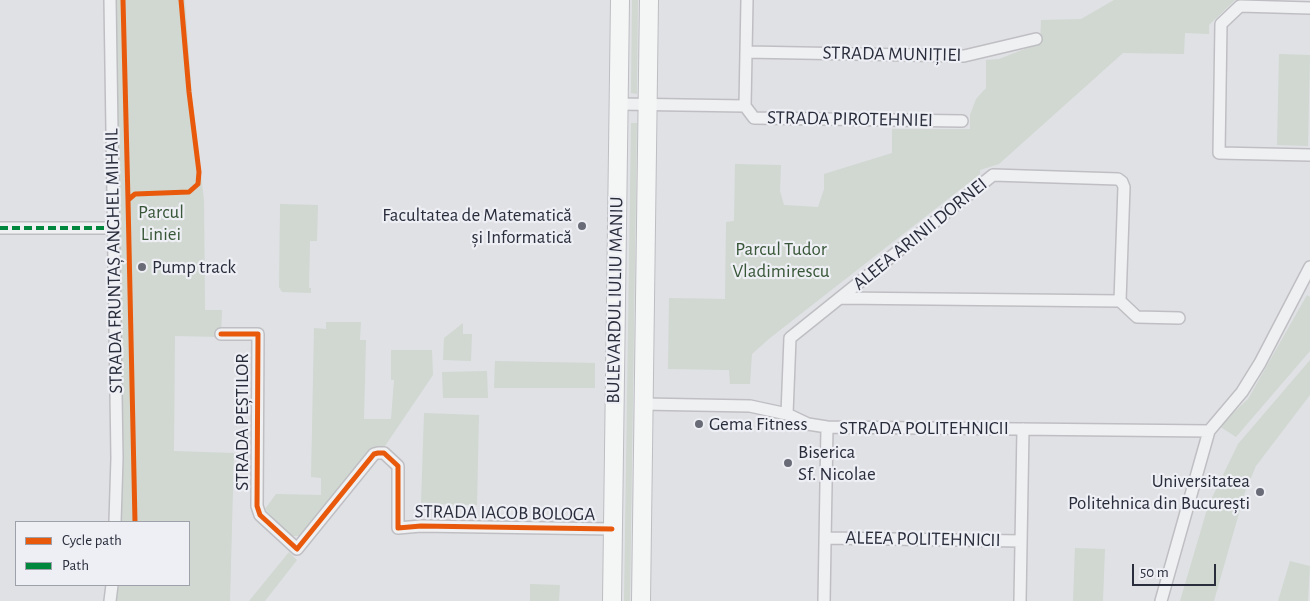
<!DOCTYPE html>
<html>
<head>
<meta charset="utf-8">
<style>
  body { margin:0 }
  #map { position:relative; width:1310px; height:601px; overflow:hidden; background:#e0e1e5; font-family:"Alegreya Sans",sans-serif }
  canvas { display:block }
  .legend { position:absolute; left:15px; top:521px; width:175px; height:65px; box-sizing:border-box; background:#eeeff4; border:1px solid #9fa1aa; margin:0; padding:6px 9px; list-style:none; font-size:15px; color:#292d3c }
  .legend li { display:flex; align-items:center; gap:10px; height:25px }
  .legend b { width:25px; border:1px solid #9fa1aa }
  .scale { position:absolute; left:1132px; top:564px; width:84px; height:22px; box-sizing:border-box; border:2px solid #292d3c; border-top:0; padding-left:6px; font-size:15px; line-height:18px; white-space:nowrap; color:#292d3c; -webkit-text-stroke:4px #eeeff4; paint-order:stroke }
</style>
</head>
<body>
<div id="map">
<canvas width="1310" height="601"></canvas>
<ul class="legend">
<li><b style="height:6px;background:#e8590c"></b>Cycle path</li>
<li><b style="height:6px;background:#00873e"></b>Path</li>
</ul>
<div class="scale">50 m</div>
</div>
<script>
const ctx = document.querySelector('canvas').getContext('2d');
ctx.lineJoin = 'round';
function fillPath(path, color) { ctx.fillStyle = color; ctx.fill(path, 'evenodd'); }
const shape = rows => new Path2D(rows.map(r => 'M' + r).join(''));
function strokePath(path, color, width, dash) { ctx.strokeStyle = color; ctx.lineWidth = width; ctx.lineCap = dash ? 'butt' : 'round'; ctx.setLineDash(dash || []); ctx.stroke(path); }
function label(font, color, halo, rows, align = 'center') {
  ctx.font = font + ' "Alegreya Sans",sans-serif'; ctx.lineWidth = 4.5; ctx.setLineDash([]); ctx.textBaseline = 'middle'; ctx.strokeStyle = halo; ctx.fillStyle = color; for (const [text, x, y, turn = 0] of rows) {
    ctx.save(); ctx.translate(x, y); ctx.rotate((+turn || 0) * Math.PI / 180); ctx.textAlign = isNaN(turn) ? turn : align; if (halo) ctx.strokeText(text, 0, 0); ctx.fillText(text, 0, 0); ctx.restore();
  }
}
fillPath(shape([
  [115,0,185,0,193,110,204,200,205,310,222,310,221,334,221,337,175,336,174,451,234,453,230,601,115,601,115,585,189,585,189,522,118,522],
  [632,0,638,0,637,94,631,93],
  [1114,0,1235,0,1209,25,1209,34,1185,33,1184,54,1123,53,999,164,980,170,980,174,770,338,752,354,750,384,730,384,729,370,668,369,669,298,725,299,726,222,734,221,735,164,781,165,780,191,784,205,818,207,824,189,824,174,892,153,892,129,970,129,970,115,976,99,986,88,986,60,999,59,1040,43,1041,20,1081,19],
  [1279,54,1310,55,1308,146,1277,145],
  [631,123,637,123,630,601,624,601],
  [280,204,318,205,317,241,310,241,309,288,311,288,311,293,282,292,279,287],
  [1307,295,1310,297,1310,351,1236,437,1219,426,1248,399],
  [326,322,361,322,360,340,366,340,364,419,391,419,394,380,391,380,391,350,432,350,433,375,383,449,305,536,290,536,265,509,276,494,321,495,321,478,311,477,314,328,326,329],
  [463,323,463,334,472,334,471,361,443,360,444,338],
  [1310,360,1310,395,1256,466,1245,492,1214,601,1180,601,1208,506,1238,444],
  [495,361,595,363,595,388,494,388],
  [487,371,488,398,443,398,442,372],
  [424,413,479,415,477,505,421,504],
  [1075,548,1105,549,1103,601,1073,601],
  [289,552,297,560,265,601,249,601],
  [1290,561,1310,566,1308,601,1278,601],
  [530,584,560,585,559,601,530,601]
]), '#d0d8d1');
const minor = shape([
  [110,0,117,458,115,522],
  [1310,8,1240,6,1221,24,1219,153,1310,155],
  [746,52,964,56,1036,39],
  [619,104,745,106],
  [745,106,754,118,962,121],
  [745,106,747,0],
  [0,228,114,228],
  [840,298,1120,301,1137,317,1179,318],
  [221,334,258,334,257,506,260,515,297,549,374,454,378,453,384,453,398,466,398,528,421,526,612,529],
  [643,404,750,406,787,414,808,424,827,427,1209,431],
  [787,414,790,338,993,175,1118,179,1122,182,1124,187,1120,301],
  [825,538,1021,541],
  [110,601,112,585],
  [824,601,827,427],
  [1020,601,1023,429],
  [1161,601,1209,431,1242,392,1260,363,1310,267]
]);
const primary = shape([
  [612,601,620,0],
  [641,601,649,0]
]);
strokePath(minor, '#bfbfc3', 14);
strokePath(primary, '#bdbec2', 20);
strokePath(minor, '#eff0f2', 11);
strokePath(primary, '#f4f5f5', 18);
strokePath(shape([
  [0,228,114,228]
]), '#00873e', 4, [8, 4]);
strokePath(shape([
  [123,0,128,200,135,194,189,192,198,184,199,172,189,92,181,0],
  [128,200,135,522],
  [221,334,258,334,257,506,260,515,297,549,374,454,378,453,384,453,398,466,398,528,421,526,612,529]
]), '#e8590c', 5);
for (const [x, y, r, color] of [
  [582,226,5,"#696c77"],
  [142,267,5,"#696c77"],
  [699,424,5,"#696c77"],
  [788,463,5,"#696c77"],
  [1260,492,5,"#696c77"]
]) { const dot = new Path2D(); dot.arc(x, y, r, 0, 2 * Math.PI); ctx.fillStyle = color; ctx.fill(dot); strokePath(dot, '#eeeff4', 2); }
label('19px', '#292d3c', '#eeeff4', [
  ["STRADA MUNIȚIEI",892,54,1],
  ["STRADA PIROTEHNIEI",850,119,1],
  ["ALEEA ARINII DORNEI",920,234,-39],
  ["STRADA FRUNTAȘ ANGHEL MIHAIL",114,261,-91],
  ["BULEVARDUL IULIU MANIU",615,300,-89],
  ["STRADA PEȘTILOR",242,422,-90],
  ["STRADA POLITEHNICII",924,428],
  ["STRADA IACOB BOLOGA",505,513,1],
  ["ALEEA POLITEHNICII",923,539,1]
]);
label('19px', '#385638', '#eeeff4', [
  ["Parcul",161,212],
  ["Liniei",161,234],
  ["Parcul Tudor",781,249],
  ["Vladimirescu",781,271]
]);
label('19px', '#292d3c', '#eeeff4', [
  ["Facultatea de Matematică",572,215,"right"],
  ["și Informatică",572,237,"right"],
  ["Pump track",152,267],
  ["Gema Fitness",709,424],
  ["Biserica",798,452],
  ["Sf. Nicolae",798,474],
  ["Universitatea",1250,481,"right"],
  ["Politehnica din București",1250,503,"right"]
], 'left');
</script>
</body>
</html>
